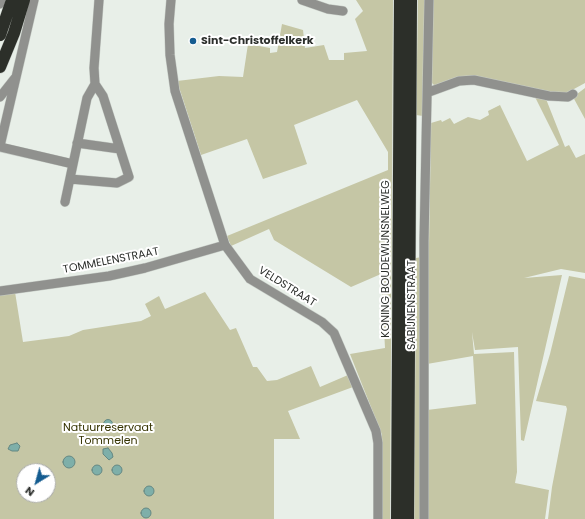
<!DOCTYPE html>
<html>
<head>
<meta charset="utf-8">
<style>
  body { margin:0 }
  #map { position:relative; width:585px; height:519px; overflow:hidden; background:#e8efe8; font-family:Poppins,sans-serif }
  canvas { display:block }
  .north { position:absolute; left:16px; top:463px; width:40px; height:40px; box-sizing:border-box; background:#fff; border:1px solid #aaabaa; border-radius:50%; rotate:217deg; font-size:11px; font-weight:700; line-height:16px; text-align:center; color:#2b2e2b }
  .north::after { content:''; display:block; margin:auto; width:14px; height:18px; background:#145c90; clip-path:polygon(50% 0,100% 100%,50% 72%,0 100%) }
</style>
</head>
<body>
<div id="map">
<canvas width="585" height="519"></canvas>
<div class="north">N</div>
</div>
<script>
const ctx = document.querySelector('canvas').getContext('2d');
ctx.lineJoin = 'round';
function fillPath(path, color) { ctx.fillStyle = color; ctx.fill(path, 'evenodd'); }
const shape = rows => new Path2D(rows.map(r => 'M' + r).join(''));
function strokePath(path, color, width, dash) { ctx.strokeStyle = color; ctx.lineWidth = width; ctx.lineCap = dash ? 'butt' : 'round'; ctx.setLineDash(dash || []); ctx.stroke(path); }
function label(font, color, halo, rows, align = 'center') {
  ctx.font = font + ' Poppins,sans-serif'; ctx.lineWidth = 4; ctx.setLineDash([]); ctx.textBaseline = 'middle'; ctx.strokeStyle = halo; ctx.fillStyle = color; for (const [text, x, y, turn = 0] of rows) {
    ctx.save(); ctx.translate(x, y); ctx.rotate((+turn || 0) * Math.PI / 180); ctx.textAlign = isNaN(turn) ? turn : align; if (halo) ctx.strokeText(text, 0, 0); ctx.fillText(text, 0, 0); ctx.restore();
  }
}
fillPath(shape([
  [356,0,393,0,390,519,382,519,382,435,350,354,385,348,381,274,351,287,274,240,269,229,231,246,227,236,388,170,388,152,357,100,294,125,307,164,263,179,247,139,201,155,177,81,219,76,243,77,248,44,270,48,270,53,277,52,282,24,303,30,305,48,324,45,329,60,344,60,344,53,367,51,355,19,363,11],
  [418,0,427,0,423,116,416,115],
  [432,0,585,0,585,83,563,95,478,78,437,86,434,85,432,83],
  [585,88,585,119,573,97],
  [534,95,546,99,565,147,569,145,576,158,585,154,585,273,561,269,524,278,562,275,524,441,521,440,518,347,475,350,472,332,474,354,514,352,517,472,515,483,549,490,545,519,426,519,427,410,476,404,473,356,427,364,431,123,441,120,442,122,450,118,454,124,468,117,480,120,489,115,488,111,500,105,527,161,559,145],
  [422,257,421,519,414,519,416,258],
  [569,276,585,279,585,519,548,519,552,487,567,409,566,406,536,401,550,354],
  [15,292,23,342,69,336,83,330,141,321,151,316,145,304,159,296,165,309,205,292,230,330,236,328,253,367,257,367,267,381,277,380,311,366,320,387,348,375,353,387,288,411,300,439,274,439,274,519,0,519,0,294],
  [24,471,48,471,48,495,24,495]
]), '#c5c6a5');
const water = shape([
  '103.5 424a4.5 4.5 0 1 1 9 0a4.5 4.5 0 1 1-9 0Z',
  [17,443,20,446,18,451,12,451,8,449,10,445,17,443],
  [108,448,112,453,113,457,109,460,103,454,103,449,108,448],
  '63 462a6 6 0 1 1 12 0a6 6 0 1 1-12 0Z',
  '112 470a5 5 0 1 1 10 0a5 5 0 1 1-10 0Z',
  '92 470a5 5 0 1 1 10 0a5 5 0 1 1-10 0Z',
  '144 491a5 5 0 1 1 10 0a5 5 0 1 1-10 0Z',
  '141 513a5 5 0 1 1 10 0a5 5 0 1 1-10 0Z'
]);
fillPath(water, '#7eafa9');
strokePath(water, '#658883', 1);
const minor = shape([
  [171,0,169,24,170,55,175,91,225,245,250,279,322,322,334,333,376,431,378,443,378,519],
  [302,0,328,9,343,11],
  [0,4,1,0],
  [429,92,459,81,474,80,549,96,568,97,573,94],
  [0,97,15,78],
  [77,143,120,149],
  [0,146,34,0],
  [0,147,73,164],
  [70,179,117,183,129,177,103,96,95,84,94,68,99,0],
  [65,202,87,98,95,84],
  [0,291,109,276,145,268,225,245],
  [424,519,424,241,429,0]
]);
const highway = shape([
  [0,35,12,0],
  [0,67,14,33,24,0],
  [397,519,400,0],
  [408,519,411,0]
]);
strokePath(minor, '#c6ccc6', 10);
strokePath(highway, '#c6ccc6', 13);
strokePath(minor, '#90918e', 9);
strokePath(highway, '#2c2f29', 12);
for (const [x, y, r, color] of [
  [193,41,4,"#145c90"]
]) { const dot = new Path2D(); dot.arc(x, y, r, 0, 2 * Math.PI); ctx.fillStyle = color; ctx.fill(dot); strokePath(dot, '#fff', 1.5); }
label('bold 11px', '#2b2e2b', '#fff', [
  ["Sint-Christoffelkerk",201,41]
], 'left');
label('11px', '#2b2e2b', '#fff', [
  ["KONING BOUDEWIJNSNELWEG",386,259,-90],
  ["TOMMELENSTRAAT",111,261,-11],
  ["VELDSTRAAT",287,287,32],
  ["SABIJNENSTRAAT",412,305,-90]
]);
label('11px', '#373503', '#fff', [
  ["Natuurreservaat",108,428],
  ["Tommelen",108,441]
]);
</script>
</body>
</html>
